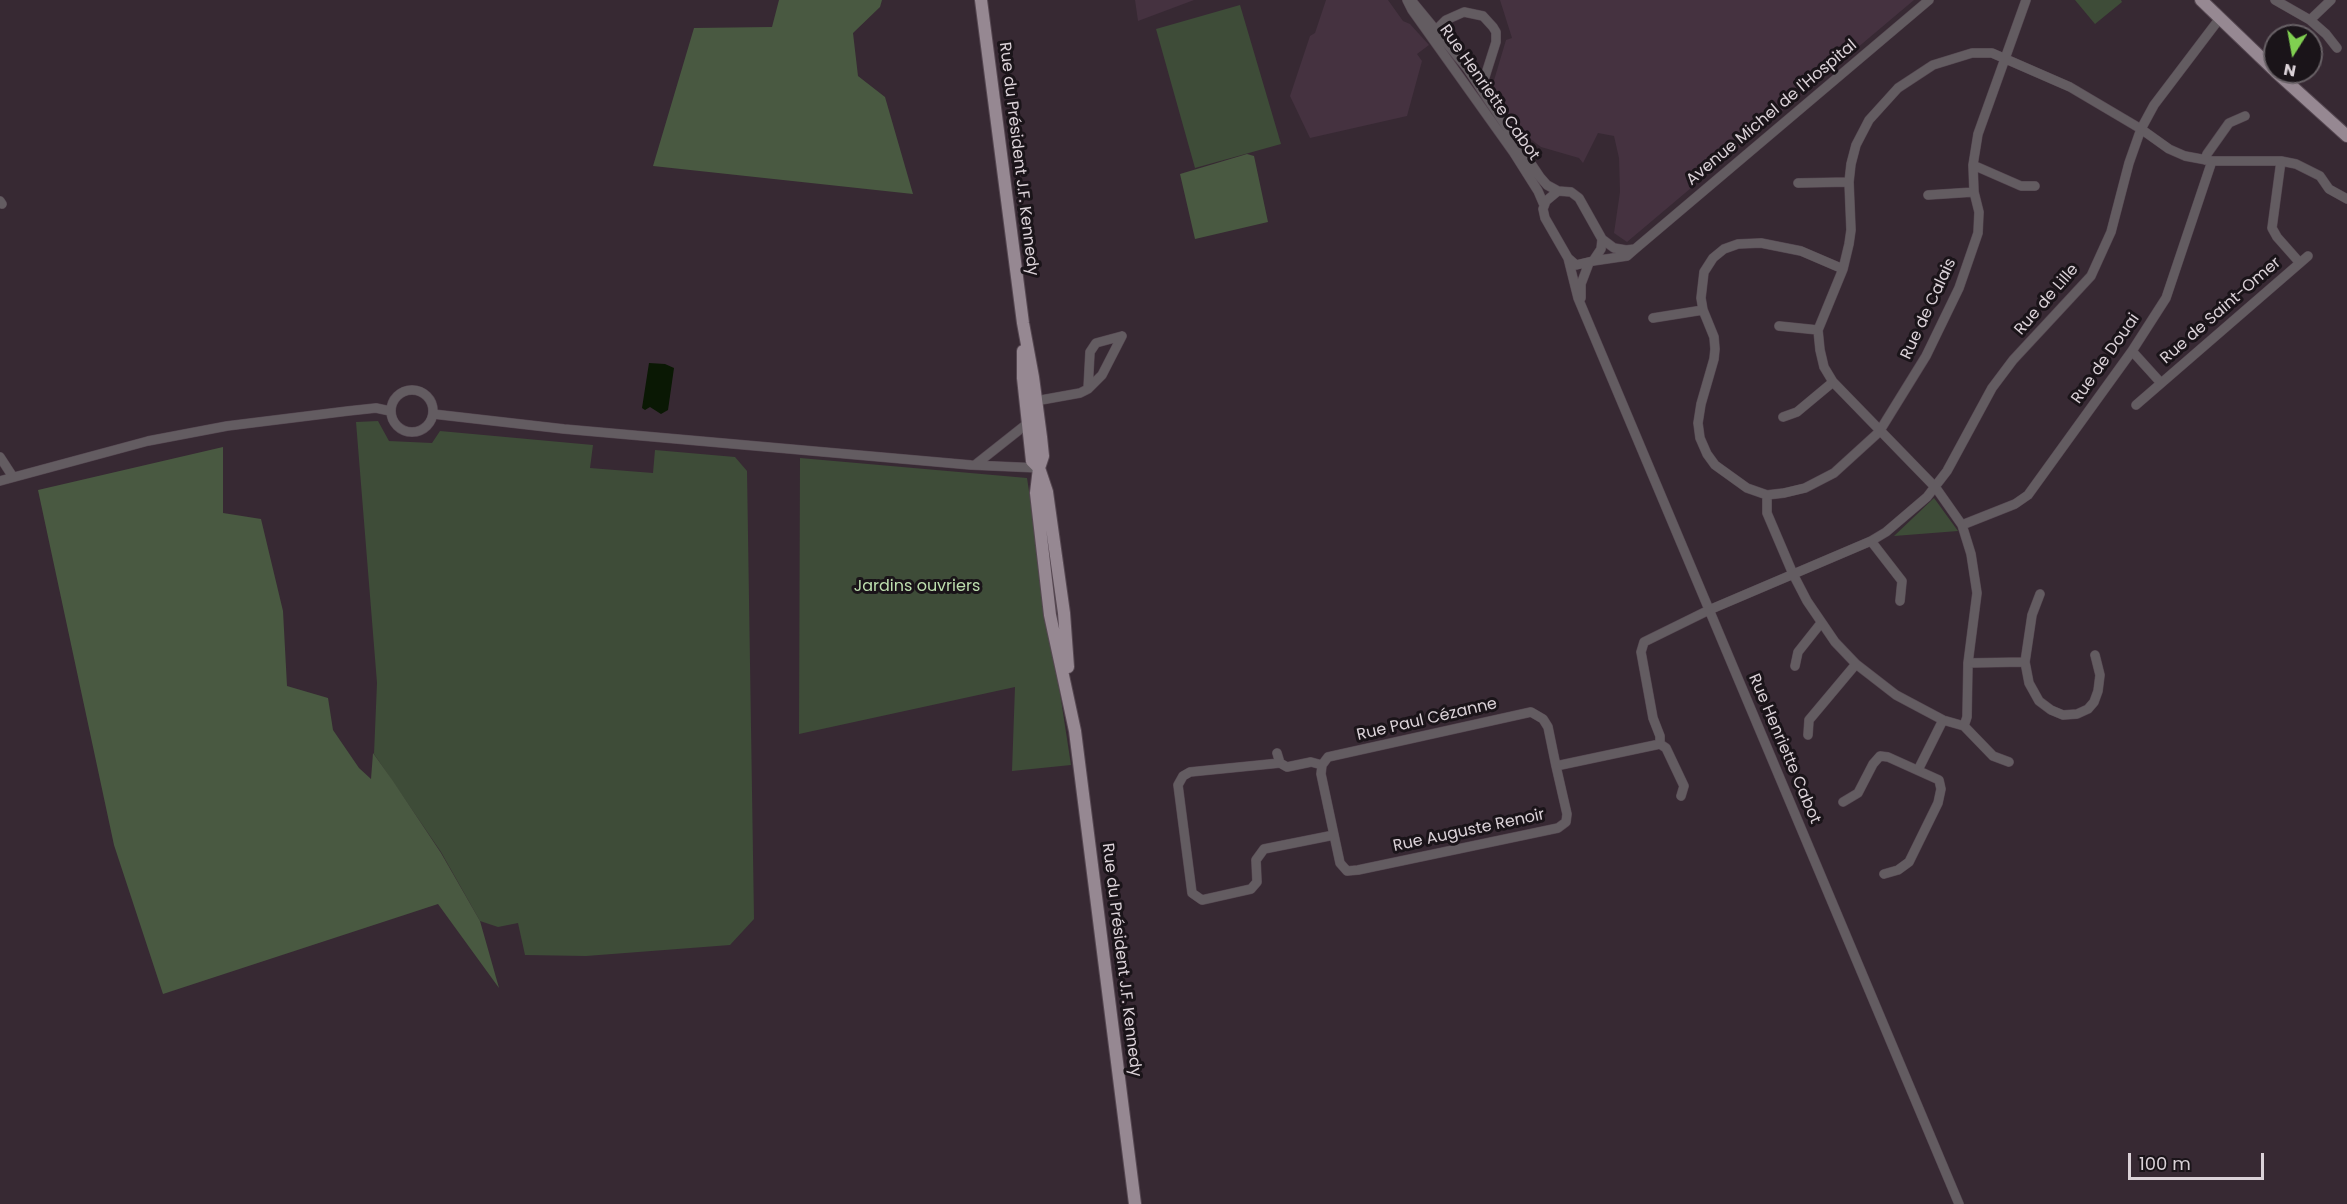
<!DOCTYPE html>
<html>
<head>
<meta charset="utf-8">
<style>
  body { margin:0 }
  #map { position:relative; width:2347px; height:1204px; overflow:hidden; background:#372933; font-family:Poppins,sans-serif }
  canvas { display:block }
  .north { position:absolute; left:2263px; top:24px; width:60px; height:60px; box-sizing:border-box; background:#1a1419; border:2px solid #676065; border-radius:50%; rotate:191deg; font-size:16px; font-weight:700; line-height:24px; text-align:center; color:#dbd2d8 }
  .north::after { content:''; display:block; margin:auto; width:21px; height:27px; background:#80d051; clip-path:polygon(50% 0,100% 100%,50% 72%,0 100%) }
  .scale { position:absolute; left:2128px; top:1153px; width:136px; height:27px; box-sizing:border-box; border:3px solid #dbd2d8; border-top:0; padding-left:8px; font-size:18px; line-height:21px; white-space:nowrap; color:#dbd2d8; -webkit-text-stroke:4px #1a1419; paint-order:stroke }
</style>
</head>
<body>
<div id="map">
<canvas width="2347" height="1204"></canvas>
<div class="north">N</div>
<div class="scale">100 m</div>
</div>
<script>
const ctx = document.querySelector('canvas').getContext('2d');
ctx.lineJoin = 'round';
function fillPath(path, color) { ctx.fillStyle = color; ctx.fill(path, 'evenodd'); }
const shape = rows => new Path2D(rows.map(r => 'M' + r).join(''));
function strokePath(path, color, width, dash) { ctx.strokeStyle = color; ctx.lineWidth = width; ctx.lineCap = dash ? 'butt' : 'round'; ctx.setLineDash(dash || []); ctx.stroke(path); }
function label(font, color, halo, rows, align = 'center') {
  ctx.font = font + ' Poppins,sans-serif'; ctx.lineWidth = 6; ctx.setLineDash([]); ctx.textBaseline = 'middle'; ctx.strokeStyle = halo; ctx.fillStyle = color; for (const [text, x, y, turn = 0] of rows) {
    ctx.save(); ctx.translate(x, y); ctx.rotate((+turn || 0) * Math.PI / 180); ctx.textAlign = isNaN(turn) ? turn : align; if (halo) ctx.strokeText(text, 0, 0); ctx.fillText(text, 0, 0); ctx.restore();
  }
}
fillPath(shape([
  [1135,0,1194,0,1138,21],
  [1326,0,1388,0,1403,21,1410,24,1429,45,1417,54,1422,61,1407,116,1310,138,1290,96,1310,36,1315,33],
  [1500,0,1914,0,1627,242,1614,233,1620,192,1619,158,1614,136,1598,133,1583,163,1579,158,1541,147,1515,127,1492,87,1506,40,1512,38]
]), '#453240');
fillPath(shape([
  [2075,0,2121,0,2122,2,2095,24],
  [1240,5,1281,144,1195,168,1156,29],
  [378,421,389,441,432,443,440,431,593,445,590,468,653,473,655,450,735,457,747,471,754,919,730,945,586,956,525,955,518,923,498,927,480,921,441,852,374,754,377,683,356,422],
  [800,458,1027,478,1071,765,1012,771,1015,687,799,734],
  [1934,498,1958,531,1894,536]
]), '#3e4c38');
fillPath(shape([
  [779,0,882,0,880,7,853,33,858,76,885,97,913,194,653,166,694,28,772,27],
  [1247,154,1254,156,1268,222,1195,239,1180,174],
  [223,447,223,513,261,519,283,611,287,686,328,698,333,730,359,768,371,779,373,753,393,781,441,853,480,921,499,988,438,904,163,994,114,845,38,490]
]), '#495941');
fillPath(shape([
  [649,363,665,364,674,368,668,410,661,414,650,407,645,410,642,408]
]), '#0a1804');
const minor = shape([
  [1407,0,1412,10,1514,153,1538,191,1544,205],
  [1411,0,1467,68,1540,177,1547,185,1558,191],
  [2275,0,2310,20,2326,34,2337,48],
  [2310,20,2331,0],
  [1436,30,1446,20,1464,12,1483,16,1493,27,1496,32,1496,42,1483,83,1479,86],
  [2205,160,2207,154,2229,123,2245,116],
  [2281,161,2272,228,2277,237,2300,263],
  [1973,165,2021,186,2035,186],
  [1798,183,1849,182],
  [1928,195,1974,192],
  [0,201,2,204],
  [1602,239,1614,248,1626,250,1635,249],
  [1568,258,1576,265,1593,261,1601,249,1602,239,1579,198,1571,192,1558,191,1546,201,1543,209,1545,218,1568,258,1578,298,1959,1204],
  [1593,261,1627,256,1635,249,1929,0],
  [1843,269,1801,251,1761,243,1738,244,1724,249,1713,258,1704,272,1701,298,1703,310,1714,337,1715,349,1714,359,1701,404,1698,423,1700,438,1707,454,1715,465,1747,488,1767,495,1784,493,1805,488,1834,473,1879,432,1926,356,1959,288,1978,233,1979,212,1974,192,1973,165,1978,134,2026,0],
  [1581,298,1581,284,1589,263],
  [1653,318,1703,310],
  [1779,326,1818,330],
  [2132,351,2161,383],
  [1088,389,1090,352,1096,343,1122,336],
  '391 411a21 21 0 1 1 42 0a21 21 0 1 1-42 0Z',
  [1030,402,1080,393,1088,389,1102,375,1122,336],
  [2136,405,2308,256],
  [433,414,564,429,971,465,1039,468],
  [1783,417,1797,412,1833,382],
  [0,457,13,477],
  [975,465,1028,423],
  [0,481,148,441,227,426,348,411,376,408,390,411],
  [1767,495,1767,513,1793,574,1807,601,1835,642,1856,664,1896,695,1943,720,1964,726],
  [1962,525,2015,504,2028,495,2132,351,2166,298,2212,161],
  [1871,541,1902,581,1900,601],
  [2040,594,2032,615,2025,662,2029,683,2039,701,2051,710,2063,715,2077,714,2088,709,2094,702,2098,691,2100,675,2095,655],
  [1968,663,2025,662],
  [1795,666,1798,652,1821,623],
  [1808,735,1809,720,1856,664],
  [1660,744,1666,748,1684,786,1681,796],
  [1277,753,1280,763,1287,767,1311,762,1322,765],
  [2009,762,1993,756,1964,726,1967,717,1968,663,1977,593,1971,554,1962,525,1936,488,1833,382,1824,367,1820,350,1818,330,1843,269,1849,244,1851,230,1849,182,1851,164,1856,145,1869,120,1898,88,1933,65,1972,53,1992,53,2070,87,2141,129,2169,149,2185,156,2212,161,2281,161,2296,164,2320,176,2329,189,2347,199],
  [1280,763,1190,772,1183,776,1178,785,1192,893,1202,900,1251,889,1257,882,1256,860,1264,849,1334,835],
  [1556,766,1548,727,1543,719,1531,712,1328,757,1322,765,1321,774,1340,863,1347,871,1358,870,1558,828,1566,822,1567,814,1556,766,1660,744,1660,736,1653,718,1641,652,1644,642,1709,610,1871,541,1886,532,1927,497,1947,471,1992,388,2013,360,2091,276,2111,232,2129,163,2141,129,2154,105,2220,18],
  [1918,770,1943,720],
  [1843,802,1858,793,1873,764,1880,756,1888,757,1939,780,1941,789,1938,803,1909,862,1898,870,1884,874]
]);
const major = shape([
  [981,0,1023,323,1033,377,1041,437,1043,456,1039,468,1036,493,1050,615,1075,731,1135,1204],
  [2201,0,2275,71],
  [2276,72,2347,136],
  [1023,351,1023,378,1032,461,1039,468,1047,492,1064,613,1068,667]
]);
strokePath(minor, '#554751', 10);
strokePath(major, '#554751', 14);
strokePath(minor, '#635c61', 9);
strokePath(major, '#968892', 12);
label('16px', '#dbd2d8', '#1a1419', [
  ["Rue Henriette Cabot",1489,93,55],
  ["Avenue Michel de l'Hospital",1772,113,-40],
  ["Rue du Président J.F. Kennedy",1018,159,83],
  ["Rue de Lille",2047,300,-49],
  ["Rue de Calais",1929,309,-65],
  ["Rue de Saint-Omer",2221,311,-41],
  ["Rue de Douai",2106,359,-55],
  ["Rue Paul Cézanne",1427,720,-13],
  ["Rue Henriette Cabot",1784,749,67],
  ["Rue Auguste Renoir",1469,831,-12],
  ["Rue du Président J.F. Kennedy",1121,960,83]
]);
label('16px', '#bddeae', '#1a1419', [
  ["Jardins ouvriers",917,587]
]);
</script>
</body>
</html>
